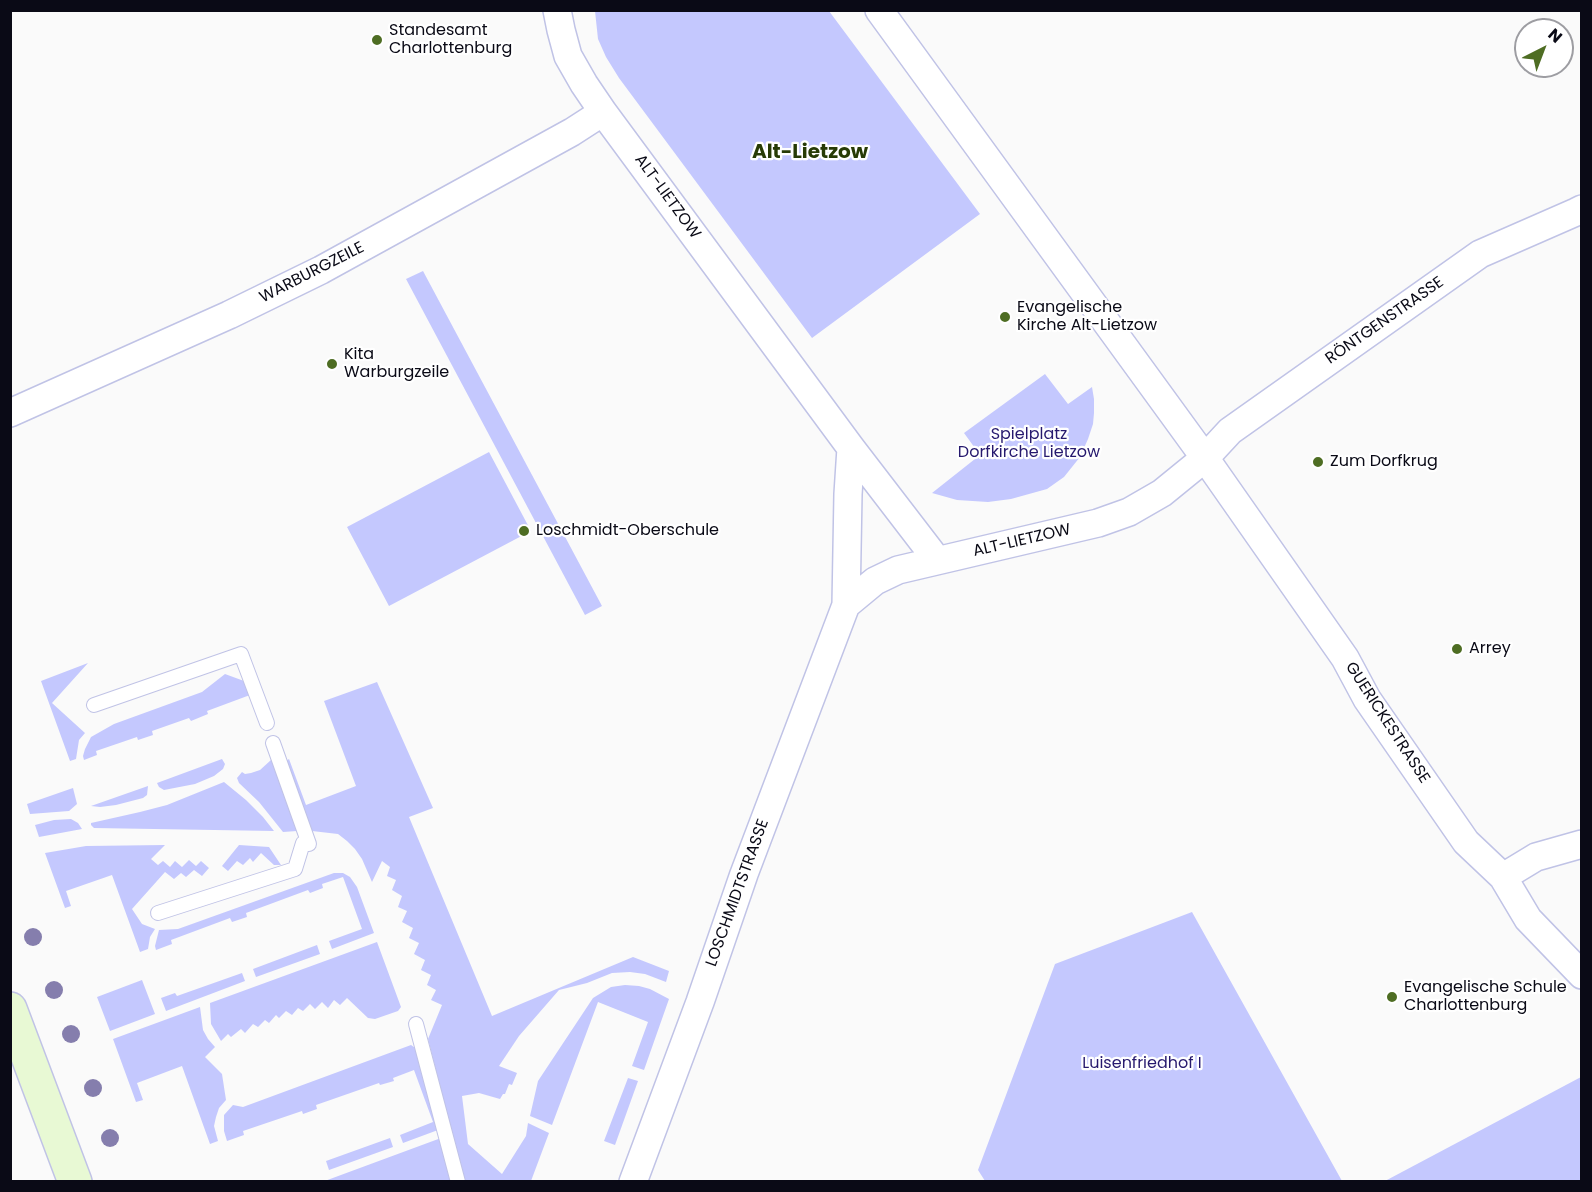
<!DOCTYPE html>
<html>
<head>
<meta charset="utf-8">
<style>
  body { margin:0 }
  #map { position:relative; width:1592px; height:1192px; overflow:hidden; background:#fafafa; font-family:Poppins,sans-serif }
  canvas { display:block }
  .frame { position:absolute; inset:0; border:12px solid #0a0a16; pointer-events:none }
  .north { position:absolute; left:1514px; top:18px; width:60px; height:60px; box-sizing:border-box; background:#fff; border:2px solid #9d9da2; border-radius:50%; rotate:42deg; font-size:16px; font-weight:700; line-height:24px; text-align:center; color:#0a0a16 }
  .north::after { content:''; display:block; margin:auto; width:21px; height:27px; background:#4e6d23; clip-path:polygon(50% 0,100% 100%,50% 72%,0 100%) }
</style>
</head>
<body>
<div id="map">
<canvas width="1592" height="1192"></canvas>
<div class="frame"></div>
<div class="north">N</div>
</div>
<script>
const ctx = document.querySelector('canvas').getContext('2d');
ctx.lineJoin = 'round';
function fillPath(path, color) { ctx.fillStyle = color; ctx.fill(path, 'evenodd'); }
const shape = rows => new Path2D(rows.map(r => 'M' + r).join(''));
function strokePath(path, color, width, dash) { ctx.strokeStyle = color; ctx.lineWidth = width; ctx.lineCap = dash ? 'butt' : 'round'; ctx.setLineDash(dash || []); ctx.stroke(path); }
function label(font, color, halo, rows, align = 'center') {
  ctx.font = font + ' Poppins,sans-serif'; ctx.lineWidth = 4.5; ctx.setLineDash([]); ctx.textBaseline = 'middle'; ctx.strokeStyle = halo; ctx.fillStyle = color; for (const [text, x, y, turn = 0] of rows) {
    ctx.save(); ctx.translate(x, y); ctx.rotate((+turn || 0) * Math.PI / 180); ctx.textAlign = isNaN(turn) ? turn : align; if (halo) ctx.strokeText(text, 0, 0); ctx.fillText(text, 0, 0); ctx.restore();
  }
}
fillPath(shape([
  [595,11,829,11,980,214,812,338,619,78,606,57,598,39],
  [423,271,602,606,585,615,406,279],
  [1045,374,1068,404,1092,387,1094,399,1094,413,1093,424,1088,439,1080,457,1064,477,1047,489,1011,499,988,502,957,500,932,493,980,455,964,433],
  [489,452,531,531,389,606,347,527],
  [88,663,52,703,85,733,79,740,76,759,70,761,41,681],
  [225,674,244,681,250,695,207,711,208,714,191,721,189,718,152,731,153,735,138,740,137,737,96,751,97,755,84,760,83,756,85,749,91,737,114,724,202,692],
  [377,682,433,808,409,817,492,1016,633,957,669,971,666,982,645,974,630,972,612,973,587,983,559,990,519,1036,499,1066,517,1073,512,1085,509,1084,505,1094,503,1094,500,1099,479,1093,462,1096,468,1144,502,1174,526,1136,528,1123,549,1133,531,1181,464,1181,428,1039,442,1005,431,1000,436,990,427,985,431,975,421,970,425,960,414,954,419,943,409,938,413,928,402,922,407,911,398,907,402,896,392,890,396,880,387,876,390,867,382,861,372,882,362,859,355,849,347,841,338,834,312,831,286,761,289,759,306,805,356,786,324,701],
  [222,759,225,764,223,769,214,776,195,784,164,790,159,787,157,783],
  [271,760,275,763,297,831,283,832,259,802,239,783,237,778,242,772,245,774,251,773,260,770],
  [224,782,246,800,263,817,274,831,94,828,91,825,91,823,140,812,167,805],
  [148,786,147,795,143,798,116,805,100,807,91,806],
  [73,788,77,804,69,811,30,814,27,804],
  [71,819,78,823,82,829,39,837,35,825,54,820],
  [165,845,151,859,158,865,163,861,170,867,175,861,182,867,189,860,196,866,201,861,209,868,202,876,194,870,186,877,181,873,174,879,165,872,132,909,142,924,155,929,150,937,148,949,140,952,112,875,66,891,71,906,65,908,45,853,86,846],
  [239,845,269,847,281,865,274,865,261,853,253,862,250,858,243,865,237,861,228,871,222,866],
  [334,873,343,873,350,877,357,887,374,933,332,949,329,941,362,929,343,877,322,884,323,888,310,893,308,890,246,913,247,917,232,922,230,918,171,940,172,944,156,950,155,946,159,930,178,929],
  [1192,912,1342,1181,985,1181,978,1170,1055,964],
  [377,942,401,1007,398,1011,375,1019,368,1018,347,998,340,1005,334,1000,328,1008,322,1002,315,1009,310,1004,303,1011,298,1008,292,1015,286,1011,279,1018,276,1015,269,1023,265,1020,258,1027,253,1024,245,1033,241,1029,231,1037,228,1034,221,1041,211,1024,210,1003],
  [317,945,320,954,256,977,253,969],
  [242,973,245,981,166,1011,161,998,175,993,177,996],
  [142,980,155,1014,110,1031,97,997],
  [625,985,639,986,650,989,669,999,644,1070,632,1066,648,1022,598,1002,552,1125,530,1116,538,1081,593,998,611,987],
  [200,1007,203,1030,208,1039,215,1047,205,1057,222,1074,226,1100,219,1108,216,1117,214,1126,218,1141,210,1144,182,1066,137,1083,143,1100,136,1102,113,1039],
  [411,1045,418,1050,438,1130,403,1143,400,1135,433,1122,414,1070,393,1078,394,1081,380,1085,379,1083,316,1105,317,1109,303,1114,302,1111,243,1131,244,1135,227,1141,224,1131,224,1115,233,1105,243,1107],
  [1581,1077,1581,1181,1385,1181],
  [628,1078,638,1081,615,1145,604,1141],
  [390,1138,393,1147,329,1170,326,1161],
  [441,1138,456,1182,322,1182]
]), '#c4c8fe');
const lane = shape([
  [94,705,241,654,267,723],
  [273,743,309,844],
  [158,913,295,869,303,843],
  [416,1024,458,1182]
]);
const street = shape([
  [557,10,561,30,568,56,584,84,603,112,851,448,937,560],
  [879,10,1205,458,1345,658,1367,699,1466,842,1503,877,1528,919,1582,975],
  [10,413,229,315,321,270,572,132,603,112],
  [846,605,875,581,898,570,1098,523,1129,512,1162,493,1205,458,1230,431,1480,254,1576,212,1582,209],
  [1503,877,1536,857,1582,844],
  [633,1182,700,1002,744,874,846,605,848,494,851,448]
]);
const secondary = shape([
  [10,1009,75,1182]
]);
strokePath(lane, '#c0c3e6', 16);
strokePath(street, '#c0c3e6', 30);
strokePath(secondary, '#c0c3e6', 36);
strokePath(lane, '#fff', 14);
strokePath(street, '#fff', 27);
strokePath(secondary, '#e8f9d4', 33);
ctx.fillStyle = '#857ead';
for (const [x, y] of [
  [33,937],
  [54,990],
  [71,1034],
  [93,1088],
  [110,1138]
]) { ctx.beginPath(); ctx.arc(x, y, 9, 0, 2 * Math.PI); ctx.fill(); }
for (const [x, y, r, color] of [
  [377,40,6,"#4e6d23"],
  [1005,317,6,"#4e6d23"],
  [332,364,6,"#4e6d23"],
  [1318,462,6,"#4e6d23"],
  [524,531,6,"#4e6d23"],
  [1457,649,6,"#4e6d23"],
  [1392,997,6,"#4e6d23"]
]) { const dot = new Path2D(); dot.arc(x, y, r, 0, 2 * Math.PI); ctx.fillStyle = color; ctx.fill(dot); strokePath(dot, '#fff', 2); }
label('16px', '#0a0a16', '#fff', [
  ["Standesamt",389,31],
  ["Charlottenburg",389,49],
  ["Evangelische",1017,308],
  ["Kirche Alt-Lietzow",1017,326],
  ["Kita",344,355],
  ["Warburgzeile",344,373],
  ["Zum Dorfkrug",1330,462],
  ["Loschmidt-Oberschule",536,531],
  ["Arrey",1469,649],
  ["Evangelische Schule",1404,988],
  ["Charlottenburg",1404,1006]
], 'left');
label('16px', '#0a0a16', '#fff', [
  ["ALT-LIETZOW",667,197,54],
  ["WARBURGZEILE",312,273,-27],
  ["RÖNTGENSTRASSE",1385,321,-35],
  ["ALT-LIETZOW",1022,541,-13],
  ["GUERICKESTRASSE",1387,723,57],
  ["LOSCHMIDTSTRASSE",738,893,-70]
]);
label('16px', '#26196e', '#fff', [
  ["Spielplatz",1029,435],
  ["Dorfkirche Lietzow",1029,453],
  ["Luisenfriedhof I",1142,1064]
]);
label('bold 20px', '#273b06', '#fff', [
  ["Alt-Lietzow",810,153]
]);
</script>
</body>
</html>
